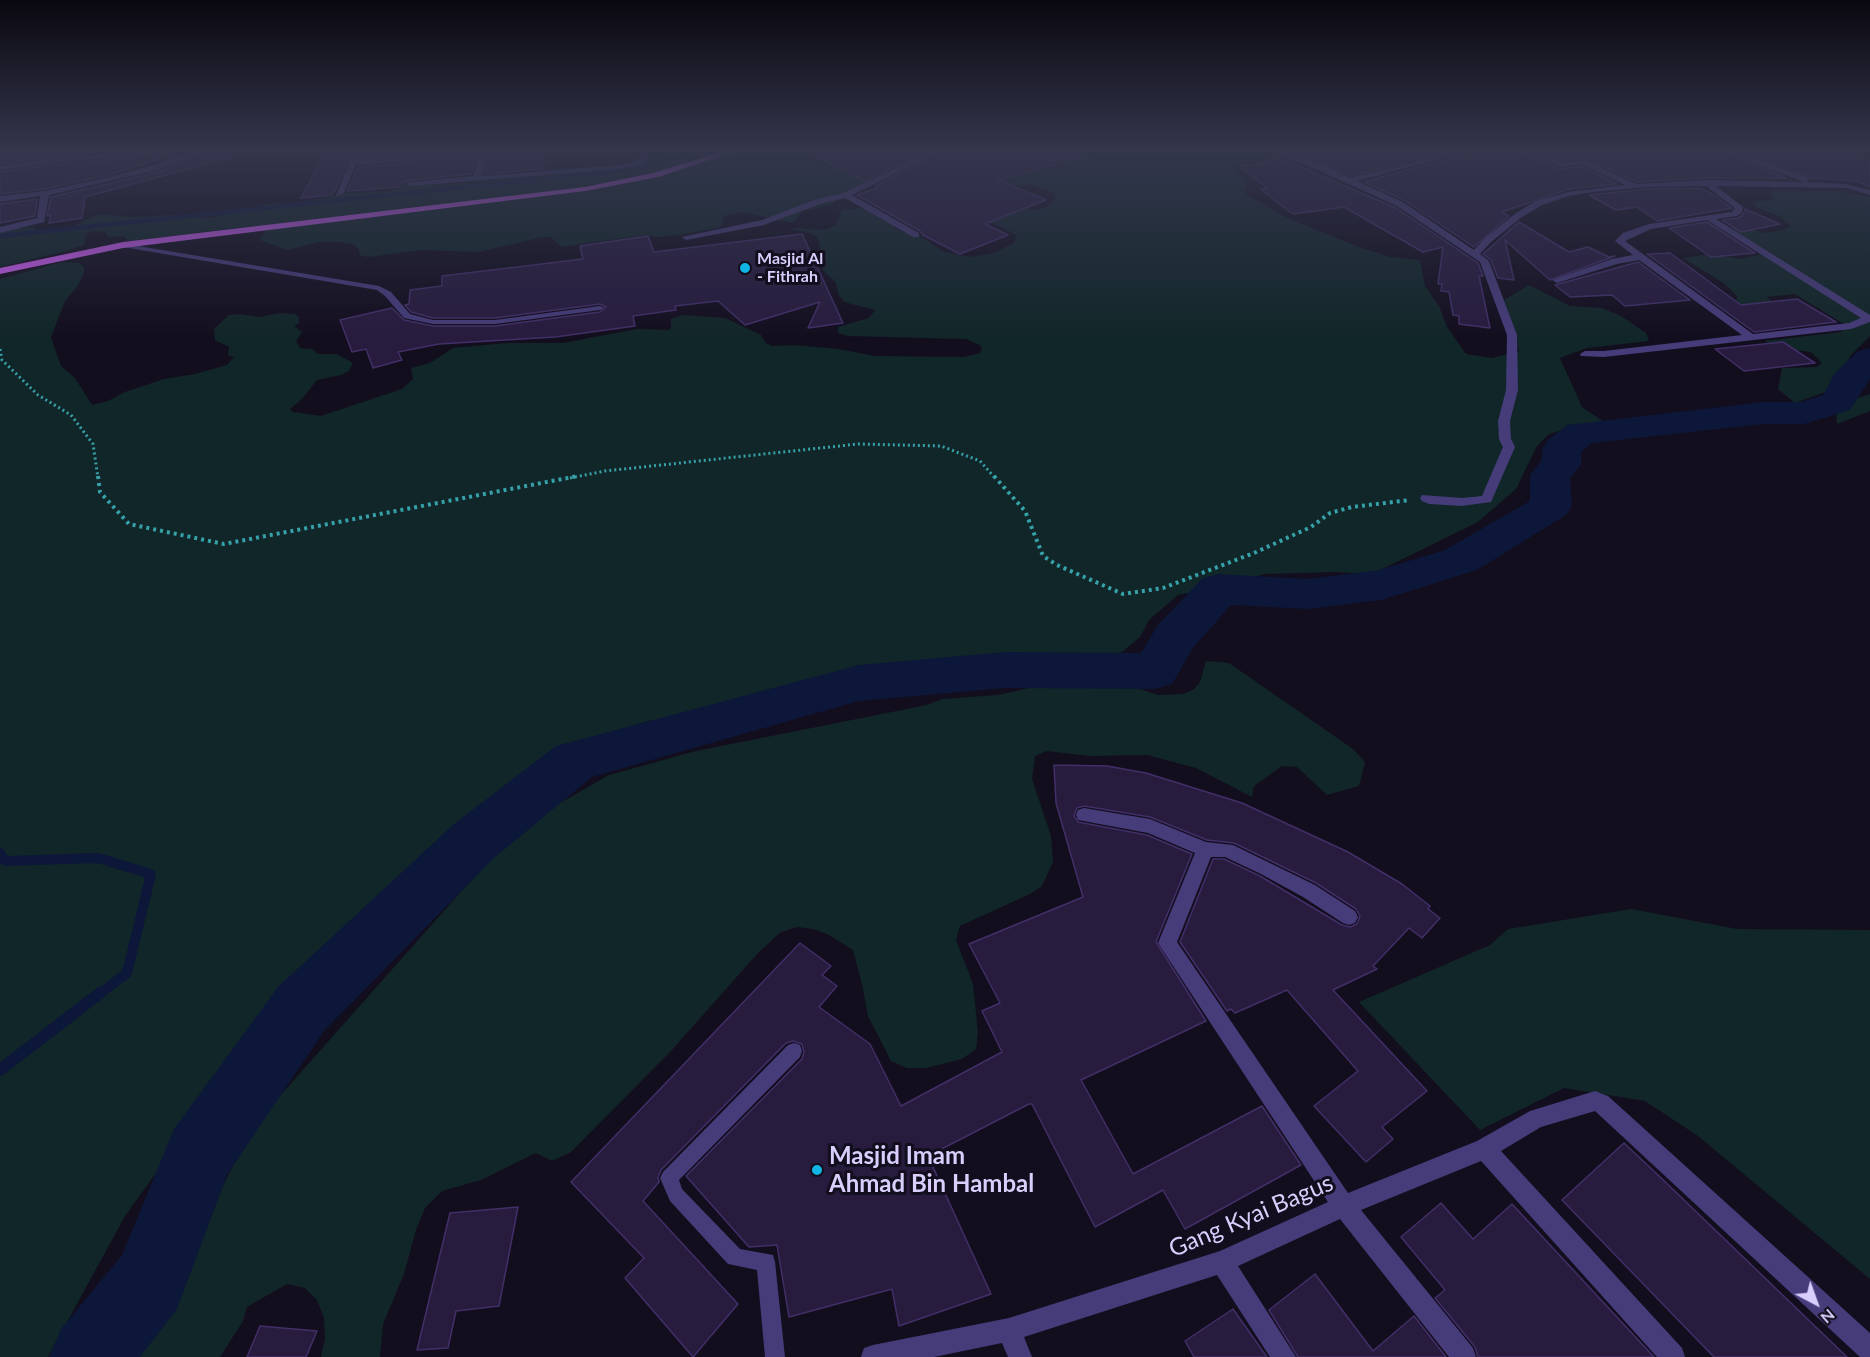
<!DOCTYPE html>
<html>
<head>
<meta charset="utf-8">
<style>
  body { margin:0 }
  #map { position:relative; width:1870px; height:1357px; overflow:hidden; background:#130e1e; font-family:Lato,sans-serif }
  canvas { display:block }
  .north { position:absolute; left:1786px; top:1273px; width:60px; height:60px; -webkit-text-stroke:4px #130e1e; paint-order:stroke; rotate:139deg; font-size:16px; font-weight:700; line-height:24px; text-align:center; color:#d9cefc }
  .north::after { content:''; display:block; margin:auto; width:21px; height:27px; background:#d9cefc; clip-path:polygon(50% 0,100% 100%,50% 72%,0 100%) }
</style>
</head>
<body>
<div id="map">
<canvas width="1870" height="1357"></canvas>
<div class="north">N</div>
</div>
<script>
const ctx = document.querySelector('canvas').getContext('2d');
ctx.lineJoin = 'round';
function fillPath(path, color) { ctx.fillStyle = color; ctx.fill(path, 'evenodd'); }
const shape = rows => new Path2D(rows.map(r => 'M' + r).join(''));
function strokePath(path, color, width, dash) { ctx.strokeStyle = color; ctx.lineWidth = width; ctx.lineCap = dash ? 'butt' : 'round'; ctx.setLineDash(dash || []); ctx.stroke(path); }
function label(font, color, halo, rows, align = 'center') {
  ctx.font = font + ' Lato,sans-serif'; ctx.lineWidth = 6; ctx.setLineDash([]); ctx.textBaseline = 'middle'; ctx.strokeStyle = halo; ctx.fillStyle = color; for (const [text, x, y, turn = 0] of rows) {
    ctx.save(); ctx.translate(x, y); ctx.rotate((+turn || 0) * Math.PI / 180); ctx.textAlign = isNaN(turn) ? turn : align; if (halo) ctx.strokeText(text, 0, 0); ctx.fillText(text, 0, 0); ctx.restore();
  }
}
fillPath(shape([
  [663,151,814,151,809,153,807,158,826,165,901,163,843,195,833,204,803,211,793,223,742,212,724,216,722,225,717,228,685,234,658,237,645,235,561,247,551,237,543,237,478,252,422,250,368,257,360,255,358,248,352,244,339,242,319,242,287,250,260,240,266,231,253,226,129,241,124,236,108,237,105,232,95,231,86,234,84,245,73,249,0,267,0,231,20,228,31,227,43,232,52,232,69,228,98,214,134,217,172,215,210,218,268,204,304,202,348,193,389,191,400,188,410,179,421,179,424,182,440,185,529,177,558,171,601,168,632,163],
  [1100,151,1265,152,1266,155,1243,162,1234,168,1247,182,1244,190,1247,195,1289,219,1359,247,1390,257,1420,260,1425,286,1439,306,1447,327,1466,354,1492,358,1519,351,1504,300,1529,285,1570,306,1602,308,1621,316,1646,333,1649,341,1587,348,1560,358,1582,407,1607,424,1573,427,1549,434,1537,446,1516,489,1478,522,1372,574,1335,572,1265,574,1209,589,1178,595,1149,620,1140,637,1122,652,1095,662,1001,662,889,666,708,711,645,722,618,731,590,745,486,816,390,896,292,994,206,1092,194,1111,187,1130,125,1216,48,1357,0,1357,0,279,62,262,79,263,84,267,84,273,77,287,65,301,51,337,61,366,75,378,92,405,108,401,125,392,164,379,195,374,227,365,234,357,228,355,229,347,215,340,214,329,229,315,239,314,260,317,279,313,295,314,299,317,299,323,294,326,302,332,296,341,300,348,312,349,318,354,337,354,353,363,349,371,341,375,317,380,302,399,290,409,293,412,321,416,402,389,413,379,411,368,430,363,453,348,506,343,563,343,637,329,669,330,671,328,671,319,683,315,725,318,761,335,766,343,772,346,794,345,838,349,875,356,964,357,980,353,982,349,980,345,966,339,849,336,838,333,838,327,869,318,875,310,844,302,838,294,836,283,822,269,827,264,821,253,818,238,810,233,788,229,798,228,824,230,836,225,842,210,868,207,883,212,896,229,925,239,944,252,970,257,994,253,1014,243,1017,235,994,224,983,221,1011,208,1039,210,1048,206,1056,198,1052,193,1033,185,1016,186,1001,189,978,183,1061,167,1069,163,1071,157],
  [1774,190,1834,191,1870,197,1870,336,1851,355,1847,362,1848,368,1842,377,1825,392,1795,403,1778,389,1782,368,1817,367,1822,363,1811,352,1781,348,1764,341,1841,332,1844,324,1795,294,1766,297,1792,313,1726,313,1714,304,1736,302,1737,296,1725,284,1683,258,1710,254,1741,259,1770,252,1742,237,1731,227,1746,226,1763,233,1780,231,1791,226,1779,216,1756,207,1753,202,1773,200,1770,193],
  [1870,394,1870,411,1837,424,1836,412,1853,400],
  [1206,661,1229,663,1353,749,1365,762,1359,786,1327,795,1297,767,1282,766,1254,786,1252,797,1196,768,1147,755,1089,756,1047,751,1035,756,1032,779,1051,836,1053,862,1042,886,1030,894,960,926,956,940,973,984,978,1032,976,1049,962,1059,926,1068,907,1068,891,1061,868,1016,862,984,853,950,827,934,813,929,797,927,781,932,758,953,671,1051,571,1152,552,1161,536,1153,481,1180,442,1191,425,1208,416,1230,404,1274,383,1324,380,1357,321,1357,325,1338,324,1318,317,1300,305,1288,287,1284,247,1307,243,1321,220,1357,115,1357,151,1312,220,1192,241,1149,271,1106,498,850,509,839,548,810,609,775,696,751,927,705,942,699,998,695,1037,686,1080,685,1104,681,1131,686,1158,695,1184,694,1194,689,1200,682],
  [1631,909,1737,929,1870,930,1870,1279,1698,1136,1645,1101,1564,1088,1480,1130,1359,1002,1490,945,1508,929]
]), '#112628');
strokePath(shape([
  [0,236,635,169,673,159,691,151]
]), '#0c1739', 4.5);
strokePath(shape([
  [0,853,5,861,98,858,151,874,127,973,98,995]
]), '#0c1739', 10);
strokePath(shape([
  [0,1070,100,993]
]), '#0c1739', 12);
fillPath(shape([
  [1870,348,1870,379,1850,410,1804,424,1763,424,1592,443,1581,452,1581,465,1570,478,1572,506,1566,515,1477,570,1381,600,1308,609,1231,605,1193,648,1172,684,1155,689,1005,688,859,701,592,777,494,858,324,1031,227,1175,177,1309,140,1357,49,1357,61,1329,122,1255,174,1129,278,987,454,824,556,746,859,665,1005,652,1141,653,1158,625,1203,578,1219,574,1308,579,1379,570,1445,550,1530,501,1530,475,1541,461,1543,448,1548,440,1567,425,1763,402,1801,402,1823,395,1835,373,1858,351,1870,348]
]), '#0c1739');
const building = shape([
  [14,151,123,151,66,155,0,164,0,153,14,151],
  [205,151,233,151,233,157,85,197,82,218,49,223,51,215,47,216,51,197,158,172,205,151],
  [326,151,352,151,335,191,331,195,301,198,326,151],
  [364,151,479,151,471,174,411,180,401,183,399,187,347,191,358,167,411,163,417,160,411,155,362,158,364,151],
  [491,151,546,151,543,169,485,174,491,151],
  [805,151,928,151,864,181,805,151],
  [943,151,1081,151,1082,158,998,180,1046,200,985,224,1008,235,960,254,923,235,920,231,857,195,877,188,875,186,943,151],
  [1319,151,1449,151,1350,176,1296,154,1319,151],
  [1471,151,1515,151,1560,169,1582,166,1617,184,1569,189,1502,212,1509,216,1474,247,1404,200,1364,182,1470,153,1471,151],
  [1533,151,1720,151,1786,178,1705,178,1636,182,1587,158,1562,161,1533,151],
  [1739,151,1846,151,1870,157,1870,187,1857,181,1811,178,1739,151],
  [174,155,105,176,45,189,0,194,0,172,66,163,174,155],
  [1278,157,1396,208,1478,263,1483,276,1479,276,1490,328,1459,324,1459,316,1453,315,1449,292,1441,291,1442,284,1438,284,1443,247,1423,252,1344,207,1293,214,1260,189,1267,188,1239,166,1267,163,1262,159,1278,157],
  [1700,188,1714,195,1732,208,1657,221,1637,207,1616,210,1589,195,1647,189,1700,188],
  [37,199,35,216,0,223,0,204,37,199],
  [1745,209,1780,224,1741,232,1722,220,1738,218,1743,215,1745,209],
  [1519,222,1569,252,1588,247,1609,257,1615,256,1550,280,1505,240,1514,280,1498,278,1491,260,1483,254,1519,222],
  [1707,222,1755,253,1711,257,1669,228,1707,222],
  [802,234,843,323,808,328,820,302,745,325,718,301,675,306,676,310,633,316,635,326,555,337,439,344,398,352,402,360,373,368,366,349,352,352,340,320,392,308,404,320,433,326,495,326,600,312,606,307,600,304,495,318,433,318,411,312,405,305,409,304,410,290,442,286,442,276,583,259,580,246,648,236,654,252,802,234],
  [1670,253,1741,305,1797,299,1836,322,1754,332,1647,254,1670,253],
  [1638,262,1690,300,1625,306,1612,295,1570,297,1555,285,1638,262],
  [1783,342,1815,363,1744,371,1715,349,1783,342],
  [1054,765,1107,766,1146,773,1242,803,1348,852,1402,884,1430,906,1428,909,1440,918,1422,938,1409,928,1373,966,1377,969,1333,990,1427,1091,1382,1127,1393,1139,1366,1162,1314,1106,1358,1071,1287,990,1235,1013,1231,1009,1227,1011,1180,942,1213,859,1224,859,1260,876,1342,925,1350,927,1357,924,1360,916,1356,909,1316,883,1234,843,1207,840,1150,817,1084,806,1077,808,1074,816,1078,822,1147,835,1192,854,1156,942,1206,1021,1081,1080,1133,1174,1262,1106,1301,1165,1185,1229,1163,1190,1095,1227,1032,1104,1029,1104,928,1156,991,1294,899,1326,892,1289,789,1317,777,1245,749,1247,686,1176,802,1059,804,1052,802,1044,793,1041,786,1043,661,1170,658,1177,659,1182,643,1201,738,1304,693,1357,625,1278,644,1258,571,1182,800,943,831,966,822,975,837,986,819,1007,870,1044,901,1106,1002,1052,982,1011,1000,1003,969,944,1083,897,1056,803,1054,765],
  [1624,1143,1658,1175,1847,1357,1714,1357,1562,1200,1624,1143],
  [1441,1203,1473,1239,1512,1204,1654,1357,1478,1357,1475,1347,1435,1298,1445,1290,1401,1237,1441,1203],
  [518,1207,499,1306,456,1311,448,1348,417,1350,450,1213,518,1207],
  [1315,1274,1373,1351,1414,1316,1446,1357,1298,1357,1269,1310,1315,1274],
  [1233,1309,1267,1357,1194,1357,1185,1341,1233,1309],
  [260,1326,294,1329,317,1331,306,1357,247,1357,260,1326]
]);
fillPath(building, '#271b3e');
strokePath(building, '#422f68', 1.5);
strokePath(shape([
  [0,349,2,360,38,395,71,415,93,444,98,478],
  [570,478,605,471,858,444,941,446,980,461,995,478]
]), '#36a1a9', 3, [2, 3]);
strokePath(shape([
  [98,476,100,492,129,524,224,544,578,476],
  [994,476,1025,511,1043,556,1057,565,1123,594,1163,588,1254,553,1311,527,1330,513,1352,507,1410,500]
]), '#36a1a9', 4, [3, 4]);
fillPath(shape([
  [120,243,379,286,391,292,410,314,433,320,495,320,600,306,604,308,600,310,495,324,433,324,404,318,385,296,377,290,123,247,119,245,120,243],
  [794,1043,800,1045,802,1051,800,1057,679,1180,682,1189,740,1249,773,1255,775,1262,785,1357,765,1357,757,1270,728,1264,670,1201,660,1178,663,1172,788,1045,794,1043]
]), '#463c7a');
fillPath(shape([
  [149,151,180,151,176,153,66,161,0,170,0,166,66,157,149,151],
  [193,151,203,151,157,170,49,195,44,222,0,233,0,227,37,218,40,196,0,202,0,196,45,191,106,178,151,166,193,151],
  [354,151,362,151,358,160,411,157,415,159,411,161,356,165,343,194,336,196,354,151],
  [481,151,489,151,482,176,619,165,637,161,644,151,652,151,643,165,619,169,411,186,407,184,411,182,473,176,481,151],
  [932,151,941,151,852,195,919,233,919,237,913,237,845,198,820,204,764,225,686,240,682,237,762,220,814,200,843,193,932,151],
  [1269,151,1279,151,1317,163,1350,178,1457,151,1469,151,1357,181,1403,202,1474,250,1485,238,1516,213,1536,201,1568,192,1625,185,1582,164,1561,167,1517,151,1527,151,1562,163,1586,160,1636,184,1705,180,1804,182,1722,151,1733,151,1808,178,1809,180,1806,182,1846,184,1870,190,1870,195,1846,188,1716,186,1743,207,1742,213,1737,216,1716,219,1870,315,1870,322,1851,329,1604,357,1581,356,1580,354,1585,351,1604,351,1742,335,1639,260,1617,264,1557,283,1552,280,1612,259,1633,255,1615,241,1623,233,1649,224,1732,212,1735,208,1706,186,1647,187,1593,192,1569,196,1542,205,1522,217,1491,242,1480,254,1489,261,1517,335,1518,390,1510,421,1511,439,1515,447,1491,502,1462,506,1429,504,1422,501,1420,498,1422,495,1462,498,1482,496,1503,447,1499,439,1498,421,1506,390,1507,335,1480,262,1397,206,1311,167,1269,151],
  [1707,220,1861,318,1849,323,1753,334,1625,241,1651,229,1707,220],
  [1084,808,1150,819,1206,842,1233,845,1315,885,1355,911,1358,917,1355,923,1349,925,1343,923,1303,897,1261,874,1225,857,1211,857,1177,942,1348,1193,1477,1141,1530,1111,1595,1091,1608,1096,1870,1333,1870,1357,1860,1357,1595,1111,1541,1127,1501,1151,1682,1348,1685,1357,1657,1357,1481,1161,1361,1210,1473,1348,1476,1357,1449,1357,1340,1219,1238,1266,1296,1357,1270,1357,1217,1275,1024,1337,1032,1357,1008,1357,1002,1343,934,1357,861,1357,864,1348,873,1345,1009,1318,1220,1251,1328,1202,1158,943,1195,853,1148,833,1078,820,1076,815,1078,810,1084,808]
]), '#463c7a');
fillPath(shape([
  [725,151,736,151,658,177,585,191,123,248,0,274,0,268,123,242,585,187,653,173,725,151]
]), '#cf5df4');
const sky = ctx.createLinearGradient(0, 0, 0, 341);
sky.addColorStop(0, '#0a0810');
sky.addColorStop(0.44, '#33364c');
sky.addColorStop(1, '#33364c00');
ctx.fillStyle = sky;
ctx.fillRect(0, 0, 1870, 341);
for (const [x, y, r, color] of [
  [745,268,6,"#10b5e6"],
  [817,1170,6,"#10b5e6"]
]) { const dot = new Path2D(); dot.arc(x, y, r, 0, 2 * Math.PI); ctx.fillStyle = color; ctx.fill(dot); strokePath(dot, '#130e1e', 2); }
label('bold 16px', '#d9cefc', '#130e1e', [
  ["Masjid Al",757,259],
  ["- Fithrah",757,277]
], 'left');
label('bold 24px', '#d9cefc', '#130e1e', [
  ["Masjid Imam",829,1156],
  ["Ahmad Bin Hambal",829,1184]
], 'left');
label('24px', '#d9cefc', '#130e1e', [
  ["Gang Kyai Bagus",1251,1216,-23]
]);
</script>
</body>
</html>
